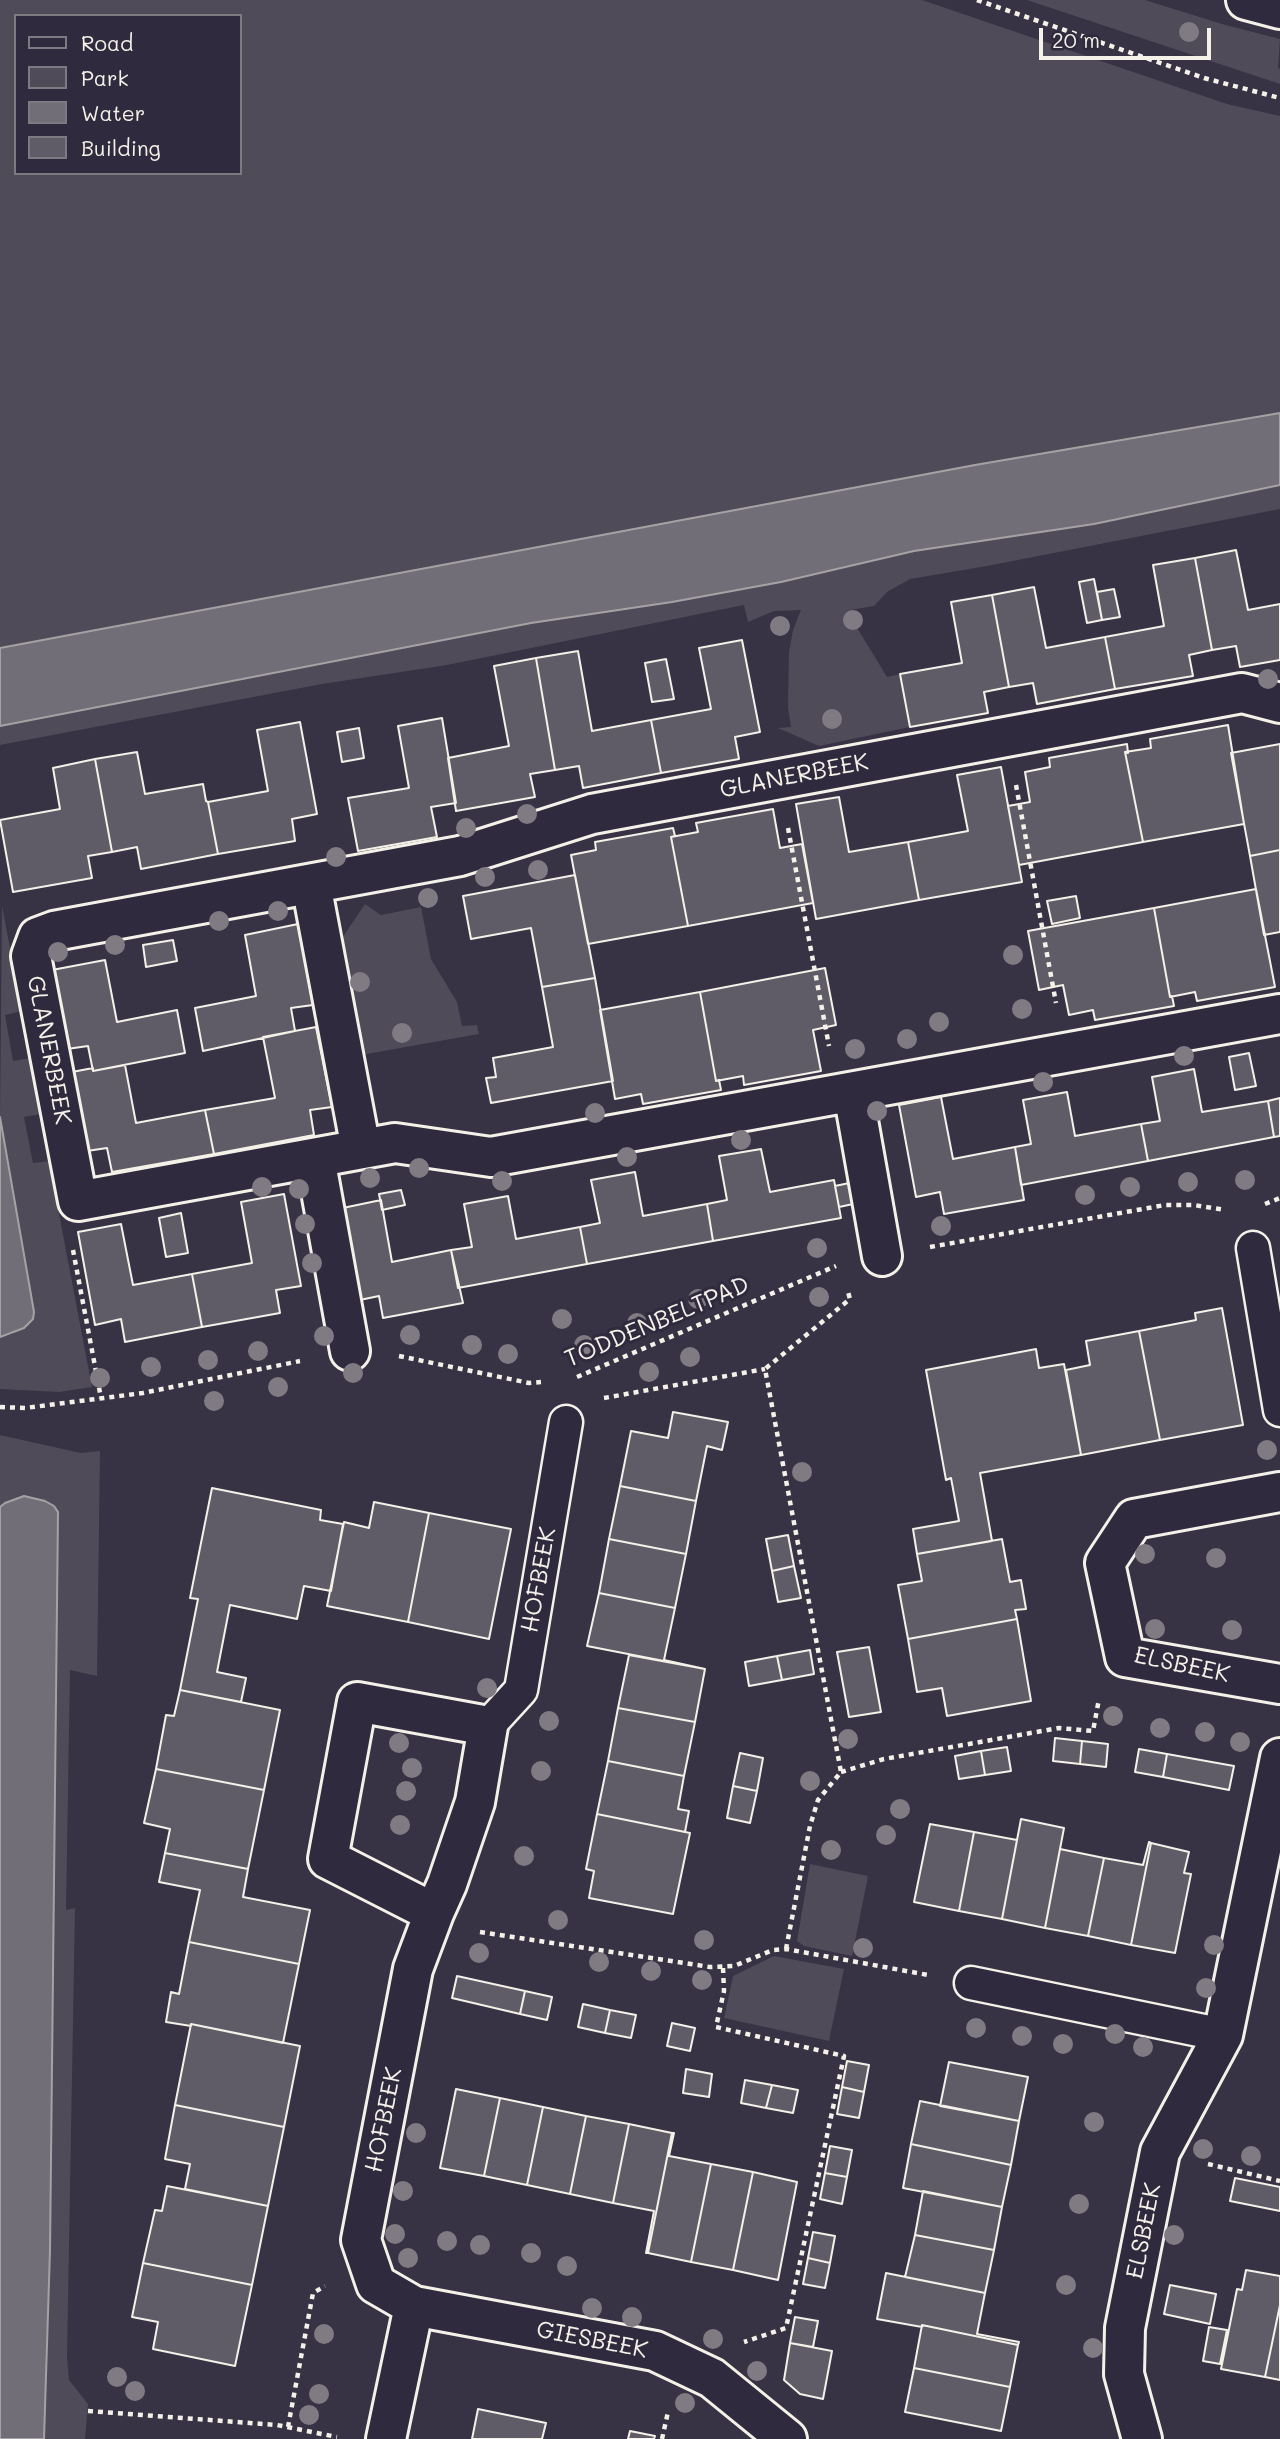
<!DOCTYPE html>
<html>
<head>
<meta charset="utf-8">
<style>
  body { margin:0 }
  #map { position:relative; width:1280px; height:2439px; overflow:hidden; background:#373244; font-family:Mali,sans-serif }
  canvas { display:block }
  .legend { position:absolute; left:14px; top:14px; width:228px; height:161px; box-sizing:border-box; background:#2f2a3d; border:2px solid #7e7a81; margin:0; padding:9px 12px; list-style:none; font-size:21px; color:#f4f1e8 }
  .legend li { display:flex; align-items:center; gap:14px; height:35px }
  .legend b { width:35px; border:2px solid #7e7a81 }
  .scale { position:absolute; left:1039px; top:28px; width:172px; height:32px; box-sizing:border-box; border:4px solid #f4f1e8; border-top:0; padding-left:9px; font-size:21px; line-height:24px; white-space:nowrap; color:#f4f1e8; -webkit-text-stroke:5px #2f2a3d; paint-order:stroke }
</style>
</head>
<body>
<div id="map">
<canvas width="1280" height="2439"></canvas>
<ul class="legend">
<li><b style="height:9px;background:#2f2a3d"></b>Road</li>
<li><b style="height:19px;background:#504b59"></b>Park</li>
<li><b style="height:19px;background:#726e77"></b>Water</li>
<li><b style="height:19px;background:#5f5c67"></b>Building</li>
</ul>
<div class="scale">20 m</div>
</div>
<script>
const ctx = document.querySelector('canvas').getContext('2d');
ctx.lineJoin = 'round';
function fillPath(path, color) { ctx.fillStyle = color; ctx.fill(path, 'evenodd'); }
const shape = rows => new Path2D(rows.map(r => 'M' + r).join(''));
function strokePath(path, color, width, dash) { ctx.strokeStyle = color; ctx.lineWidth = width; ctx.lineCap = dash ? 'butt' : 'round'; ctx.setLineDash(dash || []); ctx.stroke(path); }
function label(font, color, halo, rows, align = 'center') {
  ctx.font = font + ' Mali,sans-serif'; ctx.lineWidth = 6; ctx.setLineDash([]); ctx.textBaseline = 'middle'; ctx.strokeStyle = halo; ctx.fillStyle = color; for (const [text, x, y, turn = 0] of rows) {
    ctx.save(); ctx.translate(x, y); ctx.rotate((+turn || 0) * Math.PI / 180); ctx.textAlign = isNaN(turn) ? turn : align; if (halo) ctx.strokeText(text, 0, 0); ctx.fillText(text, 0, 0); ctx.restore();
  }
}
fillPath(shape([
  [0,0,922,0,1227,104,1280,116,1280,413,975,465,0,648],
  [16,16,240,16,240,173,16,173],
  [1027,0,1145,0,1222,24,1280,39,1278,68,1280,69,1280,84],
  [1280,485,1280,509,987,566,910,579,887,592,874,606,850,610,856,626,887,677,900,674,910,727,819,746,778,728,791,727,788,708,789,652,793,630,801,610,774,611,748,622,744,605,447,665,322,684,0,745,0,726,531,623,672,602,781,582,914,551,1094,524],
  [365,904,381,915,421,907,431,959,457,1002,462,1026,477,1025,479,1034,361,1055,340,941],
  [2,906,22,1011,5,1015,13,1061,30,1058,41,1114,24,1117,33,1163,49,1161,92,1387,59,1392,0,1389,0,1337,13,1334,14,1192,0,1117],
  [0,1435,81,1453,100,1451,97,1676,70,1670,66,1910,75,1908,67,2357,69,2380,88,2404,85,2439,44,2439,50,2250,0,1507],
  [810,1864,868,1876,852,1956,804,1946,797,1941],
  [774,1956,844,1969,829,2041,724,2018,733,1976]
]), '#504b59');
const water = shape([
  [1280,413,1280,485,1094,524,914,551,781,582,672,602,531,623,0,726,0,648,975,465,1280,413],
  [0,1117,34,1312,33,1319,24,1328,0,1337,0,1117],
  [24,1496,45,1501,54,1506,58,1512,50,2250,44,2439,0,2439,0,1507,5,1503,24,1496]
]);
fillPath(water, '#726e77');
strokePath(water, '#a6a2a4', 2);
const building = shape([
  [1236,550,1248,610,1280,604,1280,660,1240,667,1236,646,1212,650,1195,558,1236,550],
  [1195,558,1212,650,1189,655,1193,676,1115,689,1105,637,1164,626,1153,565,1195,558],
  [1094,579,1102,620,1087,623,1079,582,1094,579],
  [1034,587,1046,648,1105,637,1115,689,1037,704,1033,683,1009,687,992,595,1034,587],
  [1114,589,1120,617,1102,620,1097,592,1114,589],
  [992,595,1009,687,984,692,988,713,910,727,900,674,962,663,951,602,992,595],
  [742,640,760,732,735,737,739,759,661,773,651,720,711,709,699,648,742,640],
  [578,651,592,731,651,720,661,773,583,788,579,766,555,770,536,658,578,651],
  [536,658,555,770,530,774,535,797,456,811,448,758,509,746,494,666,536,658],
  [666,659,674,699,652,702,645,663,666,659],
  [442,718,456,803,431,807,437,837,358,851,348,798,409,788,398,726,442,718],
  [300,722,317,814,292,819,295,841,218,854,208,802,268,791,257,730,300,722],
  [1228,725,1244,824,1143,842,1125,752,1151,748,1150,739,1228,725],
  [359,728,364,758,342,762,337,732,359,728],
  [1127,744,1128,753,1125,752,1143,842,1019,865,1008,806,1030,802,1025,772,1050,767,1049,758,1127,744],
  [1280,744,1280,850,1250,856,1231,753,1280,744],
  [137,752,145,794,203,784,206,801,208,802,218,854,141,869,137,847,112,852,95,759,137,752],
  [95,759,112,852,88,856,92,878,13,892,0,820,60,809,53,768,95,759],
  [1001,767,1022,882,919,900,908,842,968,831,957,775,1001,767],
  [839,797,849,852,908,842,919,900,816,919,796,804,839,797],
  [773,809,780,848,802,844,813,903,688,926,671,837,698,832,696,823,773,809],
  [673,828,675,836,671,837,688,926,588,944,571,855,596,850,595,842,673,828],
  [1280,850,1280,932,1264,935,1250,856,1280,850],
  [575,875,595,978,542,987,531,928,471,939,463,896,575,875],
  [1256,889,1275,987,1197,1001,1195,992,1170,997,1154,908,1256,889],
  [1076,896,1080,918,1052,924,1047,901,1076,896],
  [1154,908,1170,997,1172,996,1174,1006,1095,1020,1093,1010,1069,1015,1063,985,1039,990,1028,931,1154,908],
  [298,924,313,1005,291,1008,295,1031,203,1051,195,1008,256,996,245,935,298,924],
  [173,940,177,961,146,967,143,945,173,940],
  [105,960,117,1022,177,1010,185,1053,93,1071,88,1046,67,1049,52,970,105,960],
  [825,968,836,1025,813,1030,821,1071,744,1085,743,1076,716,1081,700,992,825,968],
  [595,978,613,1081,491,1103,486,1078,496,1077,493,1058,553,1047,542,987,595,978],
  [700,992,716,1081,719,1080,721,1090,643,1104,641,1094,615,1099,600,1010,700,992],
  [316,1027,332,1107,310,1110,314,1135,214,1154,205,1110,275,1098,263,1037,316,1027],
  [1249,1053,1256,1086,1235,1090,1229,1057,1249,1053],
  [125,1065,136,1123,205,1110,214,1154,112,1172,107,1148,87,1151,72,1072,93,1068,93,1071,125,1065],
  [1194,1069,1202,1112,1268,1101,1274,1137,1148,1161,1141,1124,1160,1121,1152,1077,1194,1069],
  [1067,1092,1075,1136,1141,1124,1148,1161,1021,1185,1015,1147,1031,1144,1023,1100,1067,1092],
  [941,1097,953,1159,1015,1147,1024,1200,944,1214,940,1192,916,1197,899,1105,941,1097],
  [1280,1098,1280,1136,1274,1137,1268,1101,1280,1098],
  [761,1149,770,1192,834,1180,841,1218,713,1241,707,1204,727,1200,719,1156,761,1149],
  [635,1172,643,1216,707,1204,713,1241,587,1264,580,1227,600,1223,591,1180,635,1172],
  [854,1182,858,1203,839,1207,835,1186,854,1182],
  [401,1190,405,1205,382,1210,379,1194,401,1190],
  [284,1194,301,1286,276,1290,280,1313,202,1327,192,1274,252,1263,241,1202,284,1194],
  [508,1196,516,1239,580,1227,587,1264,458,1288,451,1250,472,1247,464,1204,508,1196],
  [381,1200,392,1262,451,1250,463,1303,383,1318,379,1296,355,1301,338,1209,381,1200],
  [181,1213,188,1253,166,1257,159,1218,181,1213],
  [121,1224,133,1285,192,1274,202,1327,125,1342,121,1319,95,1325,78,1232,121,1224],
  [1222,1308,1243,1425,1160,1440,1139,1331,1196,1320,1195,1313,1222,1308],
  [1139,1331,1160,1440,1081,1455,1066,1370,1090,1365,1086,1341,1139,1331],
  [1036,1349,1039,1368,1064,1364,1081,1455,980,1473,992,1541,917,1554,913,1529,959,1521,951,1478,946,1480,926,1370,1036,1349],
  [673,1412,728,1422,722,1450,707,1446,696,1501,620,1486,631,1431,668,1438,673,1412],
  [620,1486,696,1501,686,1554,609,1539,620,1486],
  [212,1488,321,1510,320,1520,343,1524,331,1591,304,1586,297,1619,230,1605,217,1672,246,1678,241,1702,180,1690,198,1599,190,1598,212,1488],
  [374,1502,429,1513,408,1622,327,1606,344,1522,369,1528,374,1502],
  [429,1513,511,1529,489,1639,408,1622,429,1513],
  [788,1535,794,1566,772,1571,766,1539,788,1535],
  [609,1539,686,1554,675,1608,599,1593,609,1539],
  [1002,1539,1010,1582,1021,1580,1026,1609,1015,1610,1017,1619,908,1639,898,1585,922,1581,917,1554,1002,1539],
  [794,1566,801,1598,778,1602,772,1571,794,1566],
  [599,1593,675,1608,664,1660,705,1669,587,1646,599,1593],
  [1017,1619,1031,1701,947,1716,942,1688,917,1692,908,1639,1017,1619],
  [869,1647,881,1712,849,1717,837,1652,869,1647],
  [810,1650,814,1674,782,1680,777,1656,810,1650],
  [629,1655,705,1669,695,1722,618,1708,629,1655],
  [777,1656,782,1680,749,1686,745,1662,777,1656],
  [180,1690,280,1710,264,1790,156,1769,166,1715,174,1716,180,1690],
  [618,1708,695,1722,684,1776,608,1761,618,1708],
  [1055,1738,1082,1741,1080,1764,1053,1761,1055,1738],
  [1082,1741,1108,1744,1106,1767,1080,1764,1082,1741],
  [1007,1747,1011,1771,985,1775,981,1751,1007,1747],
  [1139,1749,1167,1754,1163,1777,1135,1772,1139,1749],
  [981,1751,985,1775,959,1779,955,1756,981,1751],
  [740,1753,763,1758,757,1791,733,1786,740,1753],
  [1167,1754,1234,1766,1229,1790,1163,1777,1167,1754],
  [608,1761,684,1776,678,1809,689,1811,685,1832,597,1814,608,1761],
  [156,1769,264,1790,248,1869,165,1853,170,1829,144,1823,156,1769],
  [733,1786,757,1791,750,1823,727,1818,733,1786],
  [597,1814,690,1833,673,1914,589,1898,594,1871,586,1869,597,1814],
  [1021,1819,1064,1828,1045,1928,1002,1919,1021,1819],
  [930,1824,974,1832,959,1911,914,1902,930,1824],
  [974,1832,1017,1840,1002,1919,959,1911,974,1832],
  [1149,1842,1151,1843,1131,1945,1088,1936,1104,1858,1143,1865,1149,1842],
  [1151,1843,1189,1852,1184,1873,1191,1874,1175,1953,1131,1945,1151,1843],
  [1060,1849,1104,1858,1088,1936,1045,1928,1060,1849],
  [165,1853,248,1869,243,1897,310,1910,299,1964,189,1942,200,1890,159,1882,165,1853],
  [189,1942,299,1964,283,2043,191,2024,191,2026,166,2022,171,1992,179,1994,189,1942],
  [457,1976,525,1991,520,2014,452,1998,457,1976],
  [525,1991,552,1997,547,2020,520,2014,525,1991],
  [583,2004,610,2010,605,2033,578,2027,583,2004],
  [610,2010,636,2015,631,2038,605,2033,610,2010],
  [672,2023,695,2028,690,2051,667,2046,672,2023],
  [191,2024,300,2046,284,2127,175,2105,191,2024],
  [847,2061,869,2065,864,2092,842,2087,847,2061],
  [949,2062,1028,2077,1019,2121,940,2106,949,2062],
  [686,2069,712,2074,709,2097,683,2093,686,2069],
  [745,2080,772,2085,766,2108,741,2103,745,2080],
  [772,2085,798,2090,793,2113,766,2108,772,2085],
  [842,2087,864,2092,859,2118,837,2114,842,2087],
  [456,2089,500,2098,484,2176,440,2168,456,2089],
  [500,2098,543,2107,527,2185,484,2176,500,2098],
  [920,2101,1019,2121,1011,2165,911,2144,920,2101],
  [175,2105,284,2127,268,2206,185,2189,190,2164,165,2159,175,2105],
  [543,2107,586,2116,570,2194,527,2185,543,2107],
  [586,2116,629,2124,613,2203,570,2194,586,2116],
  [629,2124,672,2133,648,2253,646,2253,654,2211,613,2203,629,2124],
  [672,2133,674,2133,669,2156,711,2164,691,2262,648,2253,672,2133],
  [911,2144,1011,2165,1002,2207,903,2188,911,2144],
  [830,2146,852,2150,847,2177,825,2173,830,2146],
  [711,2164,753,2172,733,2270,691,2262,711,2164],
  [753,2172,797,2182,778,2280,733,2270,753,2172],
  [825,2173,847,2177,842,2204,820,2199,825,2173],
  [1235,2178,1280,2187,1280,2211,1230,2201,1235,2178],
  [167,2186,268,2206,252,2285,143,2263,155,2210,162,2211,167,2186],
  [923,2191,1002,2207,994,2250,915,2235,923,2191],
  [813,2232,835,2236,830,2263,808,2258,813,2232],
  [915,2235,994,2250,985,2293,905,2277,915,2235],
  [808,2258,830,2263,825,2288,803,2284,808,2258],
  [143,2263,252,2285,235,2366,153,2349,158,2322,132,2317,143,2263],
  [1246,2270,1280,2276,1280,2305,1265,2377,1221,2369,1237,2289,1242,2290,1246,2270],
  [886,2273,985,2293,977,2334,1019,2342,1018,2345,922,2325,922,2327,877,2319,886,2273],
  [1170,2285,1216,2294,1210,2324,1164,2314,1170,2285],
  [1280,2305,1280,2380,1265,2377,1280,2305],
  [795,2317,818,2321,813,2347,790,2343,795,2317],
  [922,2325,1018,2345,1010,2387,914,2368,922,2325],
  [1209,2327,1227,2330,1220,2364,1203,2361,1209,2327],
  [790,2343,832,2351,823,2399,800,2394,784,2380,790,2343],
  [914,2368,1010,2387,1001,2431,905,2412,914,2368],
  [478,2409,546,2423,542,2439,472,2439,478,2409],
  [630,2431,655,2436,654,2439,628,2439,630,2431]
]);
fillPath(building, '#5f5c67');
strokePath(building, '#f4f1e8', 2);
const service = shape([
  [1253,1248,1280,1410],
  [488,1726,521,1690,566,1422],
  [971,1983,1223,2035]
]);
const minor = shape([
  [1280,703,1242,693,592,814,460,856,54,931,38,937,31,956,78,1201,395,1143,491,1157,1280,1014],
  [311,884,361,1149],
  [853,1092,882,1256],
  [315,1158,350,1351],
  [1280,1492,1134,1519,1105,1563,1125,1657,1280,1684],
  [434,1913,447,1884,475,1802,488,1726,357,1702,328,1859,434,1913,413,1969,361,2240,376,2284,414,2306,655,2351,712,2378,787,2439],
  [386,2439,414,2306],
  [1142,2439,1124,2374,1125,2328,1160,2152,1223,2035,1280,1758]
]);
const primary = shape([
  [1246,0,1280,9]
]);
strokePath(service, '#f4f1e8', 37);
strokePath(minor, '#f4f1e8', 44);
strokePath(primary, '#f4f1e8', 44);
strokePath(shape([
  [977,0,1204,78,1280,98],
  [1016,785,1056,1003],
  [788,828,829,1046],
  [1265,1204,1280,1198],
  [930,1247,1165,1205,1194,1205,1225,1210],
  [73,1250,101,1398],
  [399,1356,529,1383,541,1382],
  [577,1377,836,1266],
  [604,1398,765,1369],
  [0,1407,25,1408,143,1393,300,1361],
  [841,1772,884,1759,1059,1728,1093,1731,1099,1699],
  [480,1932,710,1967,734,1966,773,1950,786,1949,928,1975],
  [786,1949,810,1826,818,1800,841,1772,765,1369,850,1299,848,1292],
  [723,1968,724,1991,716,2027,844,2056,786,2328,744,2342],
  [1208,2164,1280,2181],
  [88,2411,277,2425,337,2437],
  [288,2427,313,2293,325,2286],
  [662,2439,668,2412]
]), '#f4f1e8', 4.5, [5, 5]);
strokePath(service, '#2f2a3d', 32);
strokePath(minor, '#2f2a3d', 38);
strokePath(primary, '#2f2a3d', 38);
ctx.fillStyle = '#807b83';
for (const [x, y] of [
  [1189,32],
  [853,620],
  [780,626],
  [1268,679],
  [832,719],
  [527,814],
  [466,828],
  [336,857],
  [538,870],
  [485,877],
  [428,898],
  [278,911],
  [219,921],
  [115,945],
  [58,952],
  [1013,955],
  [360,982],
  [1022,1009],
  [939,1022],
  [402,1033],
  [907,1039],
  [855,1049],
  [1184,1056],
  [1043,1082],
  [877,1111],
  [595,1113],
  [741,1140],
  [627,1157],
  [419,1168],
  [370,1178],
  [1245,1180],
  [502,1181],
  [1188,1182],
  [262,1187],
  [1130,1187],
  [299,1189],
  [1085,1195],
  [305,1224],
  [941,1226],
  [817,1248],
  [312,1263],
  [819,1297],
  [698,1299],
  [562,1319],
  [637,1323],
  [410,1335],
  [324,1336],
  [472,1345],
  [584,1345],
  [258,1351],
  [508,1354],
  [690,1357],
  [208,1360],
  [151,1367],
  [649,1372],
  [353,1373],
  [100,1378],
  [278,1387],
  [214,1401],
  [1267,1450],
  [802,1472],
  [1145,1554],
  [1216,1558],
  [1155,1629],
  [1232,1630],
  [487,1688],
  [1113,1716],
  [549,1721],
  [1160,1728],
  [1205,1732],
  [848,1739],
  [1240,1742],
  [399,1743],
  [412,1768],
  [541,1771],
  [810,1781],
  [406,1791],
  [900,1809],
  [400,1825],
  [886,1835],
  [831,1850],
  [524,1856],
  [558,1920],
  [704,1940],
  [1214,1945],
  [863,1948],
  [479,1953],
  [599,1962],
  [651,1971],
  [702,1980],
  [1206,1988],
  [976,2028],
  [1115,2034],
  [1022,2036],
  [1063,2044],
  [1143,2047],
  [1094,2122],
  [416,2133],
  [1203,2149],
  [1251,2156],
  [403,2191],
  [1079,2204],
  [395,2234],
  [1174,2235],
  [447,2241],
  [480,2245],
  [531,2253],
  [408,2258],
  [567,2266],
  [1066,2285],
  [592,2308],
  [632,2317],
  [324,2334],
  [713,2339],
  [1093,2348],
  [757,2371],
  [117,2377],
  [135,2391],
  [319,2394],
  [685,2403],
  [309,2415]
]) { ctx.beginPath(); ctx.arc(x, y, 10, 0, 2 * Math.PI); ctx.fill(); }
label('24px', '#f4f1e8', '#2f2a3d', [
  ["GLANERBEEK",794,776,-11],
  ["GLANERBEEK",49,1050,79],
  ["TODDENBELTPAD",657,1322,-23],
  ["HOFBEEK",539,1580,-80],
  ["ELSBEEK",1182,1665,12],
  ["HOFBEEK",384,2120,-79],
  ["ELSBEEK",1144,2231,-79],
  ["GIESBEEK",592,2340,11]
]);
</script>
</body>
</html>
